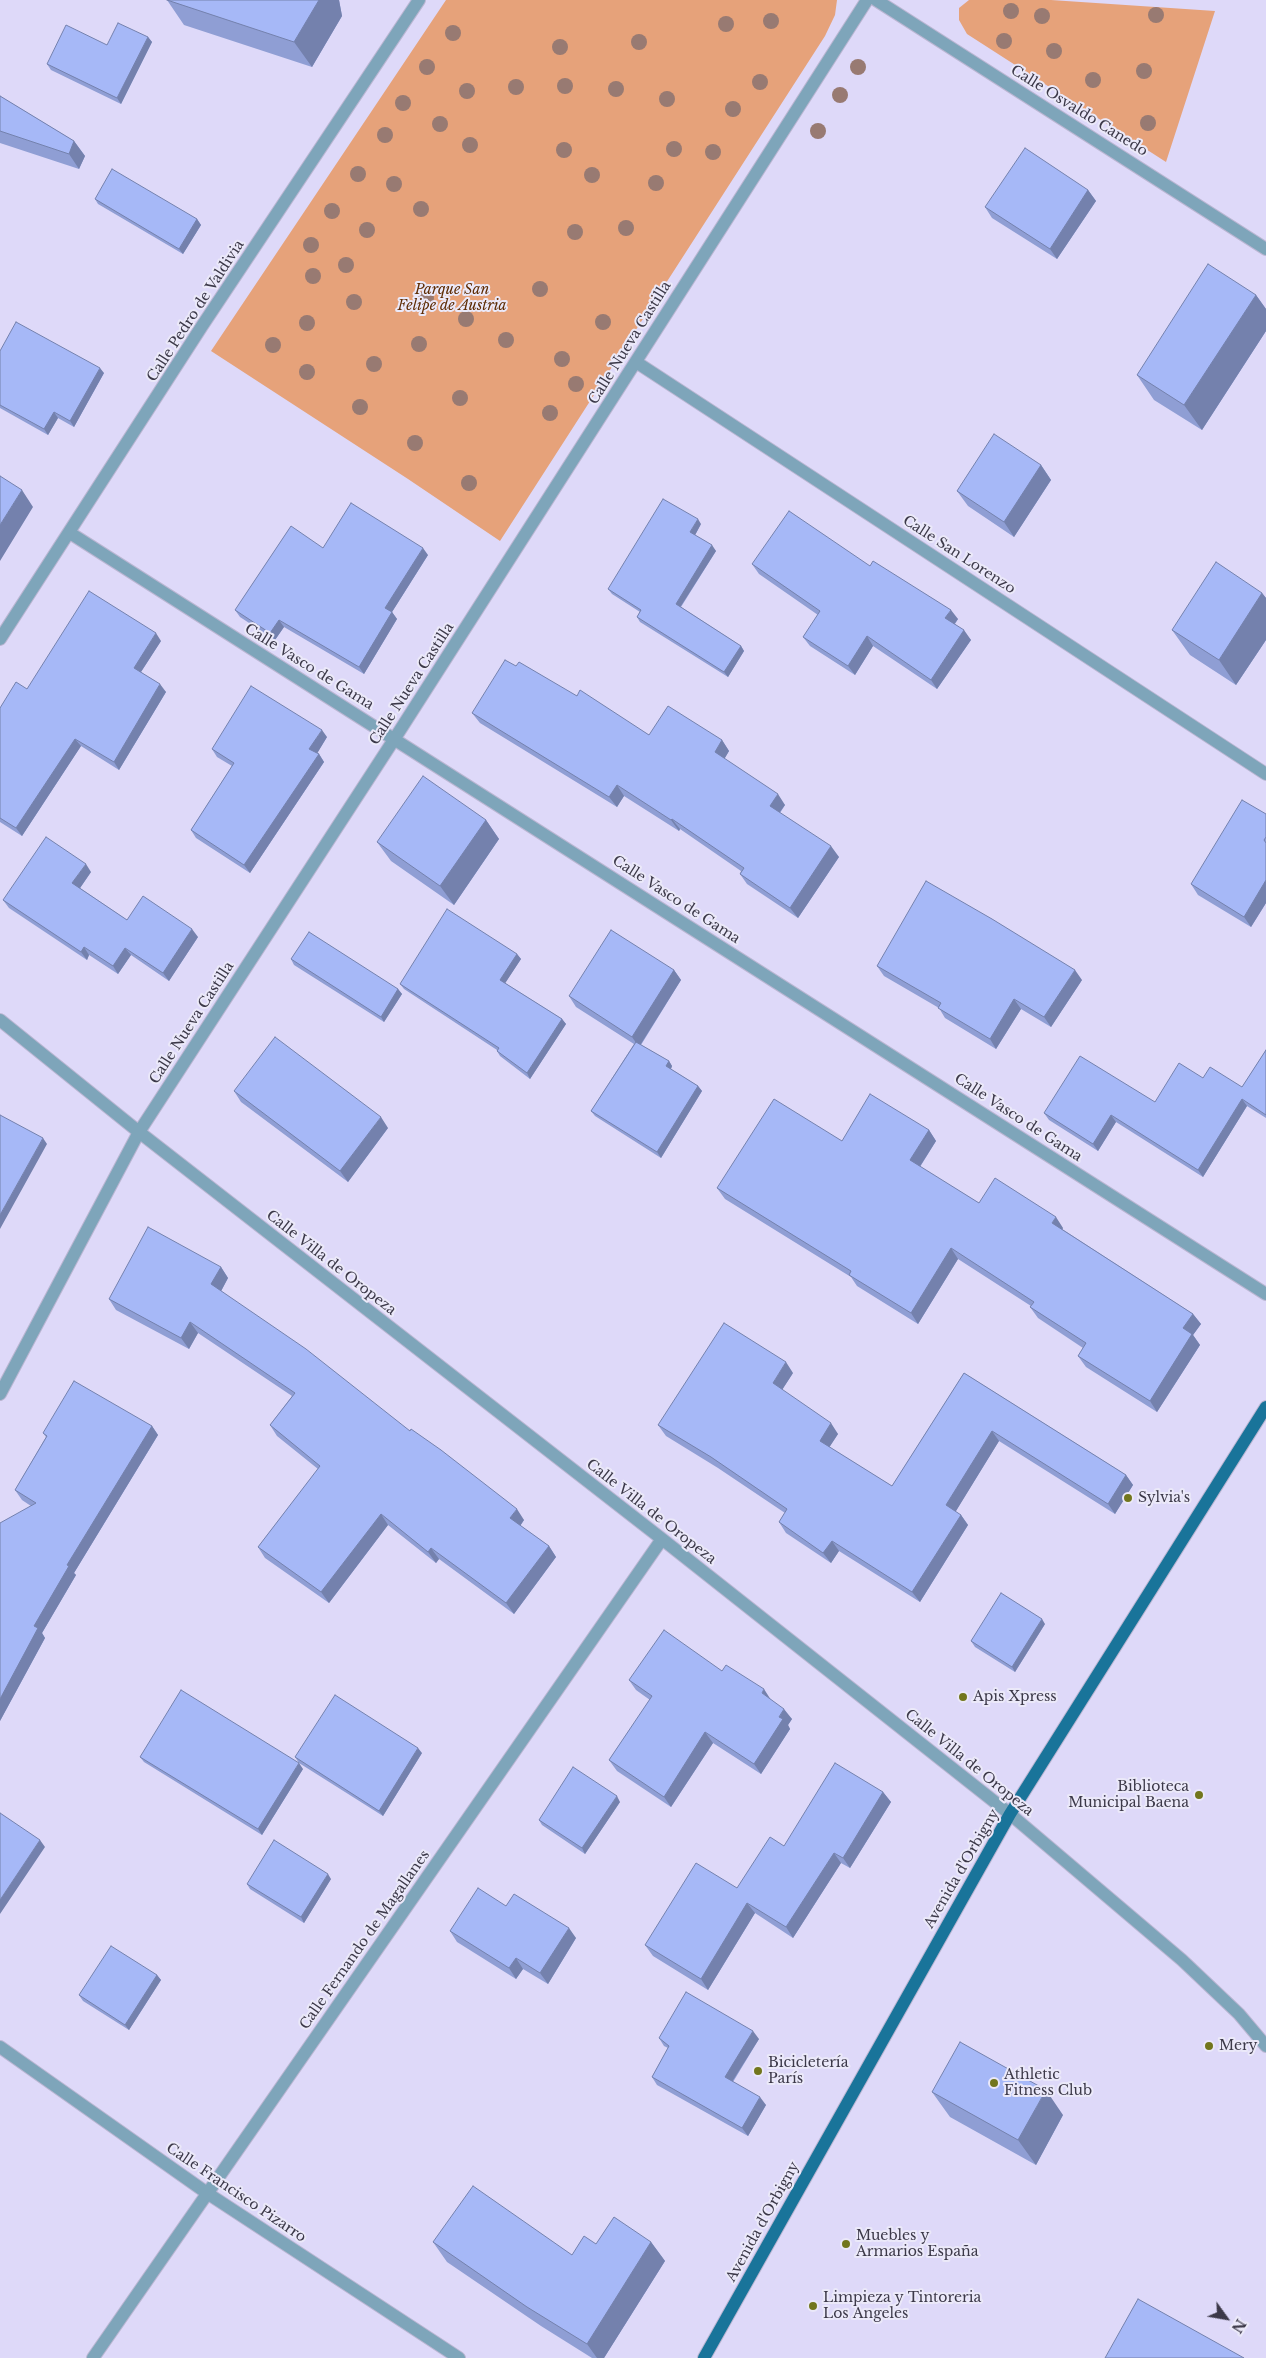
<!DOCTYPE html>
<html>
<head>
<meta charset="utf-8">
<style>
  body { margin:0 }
  #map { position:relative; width:1266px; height:2358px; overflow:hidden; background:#ded9f9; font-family:"Libre Baskerville",serif }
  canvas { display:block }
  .north { position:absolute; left:1201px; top:2293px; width:50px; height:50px; -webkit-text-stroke:4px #ebe9f9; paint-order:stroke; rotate:122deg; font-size:14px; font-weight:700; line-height:20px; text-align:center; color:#3c3949 }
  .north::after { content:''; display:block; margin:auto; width:18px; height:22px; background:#3c3949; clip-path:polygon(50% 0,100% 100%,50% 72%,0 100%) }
</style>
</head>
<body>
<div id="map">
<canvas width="1266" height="2358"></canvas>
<div class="north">N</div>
</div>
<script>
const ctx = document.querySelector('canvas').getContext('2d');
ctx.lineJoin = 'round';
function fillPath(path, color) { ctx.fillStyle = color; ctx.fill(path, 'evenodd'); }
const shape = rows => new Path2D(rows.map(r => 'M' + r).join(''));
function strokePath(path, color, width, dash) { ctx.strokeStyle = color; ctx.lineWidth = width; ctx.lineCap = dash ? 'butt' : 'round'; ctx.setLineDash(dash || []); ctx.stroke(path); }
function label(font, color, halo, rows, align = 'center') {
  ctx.font = font + ' "Libre Baskerville",serif'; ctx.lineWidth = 4; ctx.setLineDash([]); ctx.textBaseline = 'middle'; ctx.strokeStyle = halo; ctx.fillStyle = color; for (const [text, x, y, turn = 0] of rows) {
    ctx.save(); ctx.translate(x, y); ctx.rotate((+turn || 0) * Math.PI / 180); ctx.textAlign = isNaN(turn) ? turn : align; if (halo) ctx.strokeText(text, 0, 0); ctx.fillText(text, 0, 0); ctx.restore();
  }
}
fillPath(shape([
  [446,0,837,0,835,15,825,36,500,541,408,479,211,351],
  [969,0,1051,0,1215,11,1166,162,967,34,959,20,959,8]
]), '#e6a27a');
const minor = shape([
  [876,0,1266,249],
  [636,362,1266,774],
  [70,533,1266,1294],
  [0,639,202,326,419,0],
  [0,1020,139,1132,662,1539,1010,1814,1182,1960,1239,2014,1266,2046],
  [0,1394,139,1132,395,738,867,0],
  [0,2047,207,2193,459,2358],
  [93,2358,662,1539]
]);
const major = shape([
  [704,2358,1010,1814,1266,1407]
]);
strokePath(minor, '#bab6d2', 14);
strokePath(major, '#bab6d2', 14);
strokePath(minor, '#7ea5ba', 12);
strokePath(major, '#19749a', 12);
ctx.fillStyle = '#987a72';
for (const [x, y] of [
  [1011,11],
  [1156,15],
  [1042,16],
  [771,21],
  [726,24],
  [453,33],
  [1004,41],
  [639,42],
  [560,47],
  [1054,51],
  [427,67],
  [858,67],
  [1144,71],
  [1093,80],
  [760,82],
  [565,86],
  [516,87],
  [616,89],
  [467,91],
  [840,95],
  [667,99],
  [403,103],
  [733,109],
  [1148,123],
  [440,124],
  [818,131],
  [385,135],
  [470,145],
  [674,149],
  [564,150],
  [713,152],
  [358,174],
  [592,175],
  [656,183],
  [394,184],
  [421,209],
  [332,211],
  [626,228],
  [367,230],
  [575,232],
  [311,245],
  [346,265],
  [313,276],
  [540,289],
  [426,298],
  [354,302],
  [466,319],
  [603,322],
  [307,323],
  [506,340],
  [419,344],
  [273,345],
  [562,359],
  [374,364],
  [307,372],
  [576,384],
  [460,398],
  [360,407],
  [550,413],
  [415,443],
  [469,483]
]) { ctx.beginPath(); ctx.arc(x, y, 8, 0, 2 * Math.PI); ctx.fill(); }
fillPath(shape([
  [167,0,339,0,342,16,312,67,184,25],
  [148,37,152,42,121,104,51,70,47,64,107,45],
  [0,96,74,141,85,156,79,169,0,143],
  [1088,190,1096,201,1057,259,992,218,985,207],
  [95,199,197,219,201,225,183,254,98,204],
  [1256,295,1266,309,1266,331,1202,430,1154,400,1137,375],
  [0,351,104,373,74,427,58,418,48,435,0,408],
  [1041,465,1051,480,1014,537,968,506,957,491],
  [701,524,695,535,716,551,681,607,741,646,744,651,728,677,640,622,637,617,640,612,612,594,608,589],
  [323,548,428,555,392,612,397,619,364,674,284,627,275,640,240,617,235,610],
  [752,564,870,566,958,619,955,624,971,640,937,689,873,646,855,675,810,646,803,637,818,615,759,574],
  [1262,593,1266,598,1266,640,1236,685,1190,655,1172,630],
  [161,641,141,672,166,692,119,770,81,746,22,836,0,822,0,708,27,689],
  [516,666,577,696,649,735,722,740,729,751,724,759,785,805,780,813,839,857,798,918,747,884,740,874,741,871,680,829,679,831,624,796,617,807,480,723,472,713],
  [327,737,317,753,319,754,324,762,250,873,196,838,191,830,232,766,217,757,212,749],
  [1266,814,1266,903,1251,927,1198,895,1191,884],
  [486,820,499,839,454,905,391,861,377,842],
  [91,872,80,888,127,920,198,937,169,981,131,955,118,974,89,955,87,960,9,908,3,900],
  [517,954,521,959,505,983,562,1019,566,1024,530,1079,500,1056,497,1051,497,1050,404,989,400,984],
  [291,959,398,989,402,994,384,1022,294,965],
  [877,966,1082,980,1051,1027,1021,1009,996,1049,945,1018,939,1008,884,976],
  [674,970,681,980,641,1045,669,1061,672,1066,671,1069,698,1086,702,1091,661,1158,595,1116,591,1111,634,1044,576,1007,569,996],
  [1266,1050,1266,1118,1247,1106,1203,1177,1116,1122,1098,1151,1049,1120,1044,1113,1155,1102,1203,1078,1242,1087],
  [234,1091,388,1128,348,1182,241,1102],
  [929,1130,936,1141,920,1167,979,1203,1063,1228,1062,1229,1193,1314,1201,1324,1193,1335,1200,1345,1157,1412,1086,1367,1078,1356,1083,1348,1038,1318,1030,1307,1031,1306,958,1259,918,1324,857,1286,851,1277,725,1199,717,1188,842,1141],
  [221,1267,228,1278,221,1291,524,1520,520,1526,549,1546,556,1557,514,1614,439,1559,436,1563,388,1525,329,1603,265,1558,258,1547,318,1469,277,1436,270,1425,292,1396,198,1333,189,1349,116,1310,109,1299],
  [793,1373,782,1390,838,1434,829,1447,892,1486,964,1373,1126,1475,1133,1485,1115,1514,999,1441,955,1512,961,1515,968,1525,920,1602,839,1551,831,1563,786,1533,779,1522,785,1513,718,1468,666,1436,658,1425],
  [152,1426,158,1435,74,1573,76,1575,42,1633,45,1638,0,1721,31,1506,22,1500,15,1490,46,1437,43,1433],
  [1045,1624,1015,1672,975,1647,971,1641],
  [722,1671,771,1700,792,1719,788,1725,790,1729,761,1774,713,1743,671,1807,617,1771,609,1760,650,1700,636,1690,629,1680],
  [422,1753,383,1816,299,1763,295,1757],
  [140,1757,303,1769,262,1835,144,1762],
  [883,1792,891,1802,850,1868,841,1863,793,1938,755,1913,708,1990,653,1956,645,1945,737,1888,784,1846],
  [620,1802,585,1854,542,1825,539,1820],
  [331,1879,304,1923,250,1889,247,1884],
  [506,1906,576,1938,548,1984,523,1969,516,1979,457,1942,450,1931],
  [157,1975,161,1980,129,2030,83,2001,79,1995],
  [659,2038,759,2039,733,2082,766,2105,748,2136,657,2085,652,2077,668,2048,664,2046],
  [932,2092,1063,2115,1036,2165,950,2117],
  [433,2242,572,2255,596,2244,651,2242,665,2261,604,2358,592,2358,541,2326,447,2262]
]), '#8f9ed4');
fillPath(shape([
  [319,0,339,0,342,16,312,67,294,42],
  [148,37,152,42,121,104,117,98],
  [74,141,85,156,79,169,69,154],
  [1088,190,1096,201,1057,259,1050,249],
  [197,219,201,225,183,254,179,249],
  [1256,295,1266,309,1266,331,1202,430,1184,405],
  [100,368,104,373,74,427,70,421],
  [54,412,58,418,48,435,44,429],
  [1041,465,1051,480,1014,537,1004,522],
  [22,490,33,507,0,561,0,525],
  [698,519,701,524,694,537,690,532],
  [712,545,716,551,679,609,676,604],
  [423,548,428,555,392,612,397,619,364,674,359,667,385,608],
  [1262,593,1266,598,1266,640,1236,685,1219,660],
  [951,610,958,619,952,627,945,618],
  [279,620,284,627,275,640,270,633],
  [964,630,971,640,937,689,931,680],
  [156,633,161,641,139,675,134,668],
  [867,636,873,646,855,675,848,666],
  [741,646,744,651,728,677,724,672],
  [160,684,166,692,119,770,114,762],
  [322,730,327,737,315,757,309,749],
  [75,739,81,746,22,836,16,828],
  [722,740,729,751,722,763,715,752],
  [319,754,324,762,250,873,244,865],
  [617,785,624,796,617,807,609,797],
  [778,794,785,805,777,816,770,806],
  [672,819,680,829,679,831,671,820],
  [486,820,499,839,454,905,440,886],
  [831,846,839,857,798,918,790,908],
  [86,864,91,872,78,891,72,883],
  [1266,880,1266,903,1251,927,1244,917],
  [192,929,198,937,169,981,163,973],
  [84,947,89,955,87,960,81,952],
  [125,948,131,955,118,974,113,966],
  [517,954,521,959,504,985,500,980],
  [674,970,681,980,639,1047,632,1037],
  [1075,970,1082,980,1051,1027,1044,1017],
  [398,989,402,994,384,1022,381,1017],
  [1014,999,1021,1009,996,1049,990,1039],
  [562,1019,566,1024,530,1079,527,1073],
  [669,1061,672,1066,670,1071,666,1066],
  [698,1086,702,1091,661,1158,657,1152],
  [1242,1099,1247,1106,1203,1177,1198,1170],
  [1111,1115,1116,1122,1098,1151,1093,1144],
  [381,1117,388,1128,348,1182,340,1171],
  [929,1130,936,1141,917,1171,910,1160],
  [43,1138,47,1144,0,1229,0,1215],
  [1056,1217,1063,1228,1060,1234,1052,1223],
  [951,1248,958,1259,918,1324,911,1313],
  [221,1267,228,1278,219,1295,211,1284],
  [1193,1314,1201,1324,1193,1335,1200,1345,1157,1412,1150,1401,1183,1328],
  [190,1322,198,1333,189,1349,181,1338],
  [786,1362,793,1373,780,1393,773,1383],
  [831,1423,838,1434,827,1451,820,1441],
  [152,1426,158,1435,74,1573,76,1575,42,1633,45,1638,0,1721,0,1699,34,1626,67,1565],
  [992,1431,999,1441,953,1516,946,1505],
  [1126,1475,1133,1485,1115,1514,1108,1504],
  [517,1509,524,1520,518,1529,510,1518],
  [381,1514,388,1525,329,1603,321,1592],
  [961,1515,968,1525,920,1602,912,1592],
  [832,1541,839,1551,831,1563,823,1553],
  [549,1546,556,1557,514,1614,506,1603],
  [431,1548,439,1559,436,1563,428,1552],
  [1042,1619,1045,1624,1015,1672,1012,1667],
  [764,1689,771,1700,762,1693],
  [784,1709,792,1719,788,1725,790,1729,761,1774,754,1764],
  [705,1732,713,1743,671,1807,664,1797],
  [418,1748,422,1753,383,1816,379,1811],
  [299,1763,303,1769,262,1835,258,1829],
  [883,1792,891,1802,850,1868,843,1858],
  [617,1796,620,1802,585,1854,582,1848],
  [40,1840,45,1847,0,1914,0,1900],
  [834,1853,841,1863,793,1938,786,1927],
  [328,1874,331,1879,304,1923,301,1917],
  [747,1903,755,1913,708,1990,701,1979],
  [569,1928,576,1938,548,1984,540,1973],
  [516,1958,523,1969,516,1979,509,1968],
  [157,1975,161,1980,129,2030,125,2025],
  [753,2031,759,2039,730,2085,725,2077],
  [1046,2090,1063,2115,1036,2165,1018,2140],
  [760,2097,766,2105,748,2136,742,2128],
  [651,2242,665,2261,604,2358,597,2358,587,2344]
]), '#7481ad');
const building = shape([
  [167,0,319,0,294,42,167,0],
  [118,23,148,37,117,98,47,64,66,25,107,45,118,23],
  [0,96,74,141,69,154,0,131,0,96],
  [1025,148,1088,190,1050,249,985,207,1025,148],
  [112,169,197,219,179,249,95,199,112,169],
  [1208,264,1256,295,1184,405,1137,375,1208,264],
  [16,322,100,368,70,421,54,412,44,429,0,405,0,351,16,322],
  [994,434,1041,465,1004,522,957,491,994,434],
  [0,476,22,490,0,525,0,476],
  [663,499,698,519,690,532,712,545,676,604,741,646,724,672,637,617,641,610,608,589,663,499],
  [351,503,423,548,385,608,392,612,359,667,279,620,270,633,235,610,291,526,323,548,351,503],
  [789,511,870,566,873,561,951,610,945,618,964,630,931,680,867,636,848,666,803,637,820,611,752,564,789,511],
  [1216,562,1262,593,1219,660,1172,630,1216,562],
  [89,591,156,633,134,668,160,684,114,762,75,739,16,828,0,818,0,708,16,682,27,689,89,591],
  [505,660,516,666,519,662,577,696,580,690,649,735,668,706,722,740,715,752,778,794,770,806,831,846,790,908,740,874,744,868,672,819,671,820,617,785,609,797,472,713,505,660],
  [251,686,322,730,309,749,319,754,244,865,191,830,234,763,212,749,251,686],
  [423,776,486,820,440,886,377,842,423,776],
  [1242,800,1266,814,1266,837,1264,840,1266,843,1266,880,1244,917,1191,884,1242,800],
  [46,837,86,864,72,883,127,920,143,896,192,929,163,973,125,948,113,966,84,947,81,952,3,900,46,837],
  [926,881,992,919,1075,970,1044,1017,1014,999,990,1039,938,1008,941,1003,877,966,926,881],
  [447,909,517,954,500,980,562,1019,527,1073,497,1051,499,1048,400,984,447,909],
  [611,930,674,970,632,1037,569,996,611,930],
  [309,932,398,989,381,1017,291,959,309,932],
  [275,1037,381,1117,340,1171,234,1091,275,1037],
  [636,1042,669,1061,666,1066,698,1086,657,1152,591,1111,636,1042],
  [1266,1050,1266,1115,1242,1099,1198,1170,1111,1115,1093,1144,1044,1113,1080,1056,1155,1102,1179,1063,1203,1078,1210,1067,1242,1087,1266,1050],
  [870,1094,929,1130,910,1160,979,1203,995,1178,1056,1217,1052,1223,1193,1314,1183,1328,1192,1334,1150,1401,1078,1356,1086,1343,1030,1307,1034,1302,951,1248,911,1313,849,1275,851,1271,717,1188,774,1099,842,1141,870,1094],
  [0,1115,43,1138,0,1215,0,1115],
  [148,1227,221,1267,211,1284,306,1349,410,1431,411,1429,441,1450,517,1509,510,1518,549,1546,506,1603,431,1548,428,1552,381,1514,321,1592,258,1547,320,1466,270,1425,295,1393,190,1322,181,1338,109,1299,148,1227],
  [724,1323,786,1362,773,1383,831,1423,820,1441,892,1486,964,1373,1126,1475,1108,1504,992,1431,946,1505,961,1515,912,1592,832,1541,823,1553,779,1522,787,1509,711,1457,658,1425,724,1323],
  [74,1381,152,1426,67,1565,69,1566,34,1626,38,1628,0,1699,0,1523,36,1503,15,1490,47,1436,43,1433,74,1381],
  [1001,1593,1042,1619,1012,1667,971,1641,1001,1593],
  [664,1630,722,1671,726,1665,764,1689,762,1693,784,1709,779,1717,783,1719,754,1764,705,1732,664,1797,609,1760,652,1696,629,1680,664,1630],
  [181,1690,299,1763,258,1829,140,1757,181,1690],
  [335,1695,418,1748,379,1811,295,1757,335,1695],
  [835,1763,883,1792,843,1858,834,1853,786,1927,747,1903,701,1979,645,1945,696,1863,737,1888,770,1837,784,1846,835,1763],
  [573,1767,617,1796,582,1848,539,1820,573,1767],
  [0,1813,40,1840,0,1900,0,1813],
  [274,1840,328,1874,301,1917,247,1884,274,1840],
  [478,1888,506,1906,514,1894,569,1928,540,1973,516,1958,509,1968,450,1931,478,1888],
  [111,1946,157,1975,125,2025,79,1995,111,1946],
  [686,1992,753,2031,725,2077,760,2097,742,2128,652,2077,669,2046,659,2038,686,1992],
  [960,2042,1046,2090,1018,2140,932,2092,960,2042],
  [473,2186,572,2255,584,2236,596,2244,614,2217,651,2242,587,2344,527,2307,433,2242,473,2186],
  [1138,2299,1244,2358,1105,2358,1138,2299]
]);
fillPath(building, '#a6b8f7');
strokePath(building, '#7481ad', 1);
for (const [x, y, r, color] of [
  [1128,1498,5,"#72761d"],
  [963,1697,5,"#72761d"],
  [1199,1795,5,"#72761d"],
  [1209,2046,5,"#72761d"],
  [758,2071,5,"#72761d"],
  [994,2083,5,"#72761d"],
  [846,2244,5,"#72761d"],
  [813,2306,5,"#72761d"]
]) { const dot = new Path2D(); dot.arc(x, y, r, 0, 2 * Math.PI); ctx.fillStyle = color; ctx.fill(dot); strokePath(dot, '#ebe9f9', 2); }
label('14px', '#3c3949', '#ebe9f9', [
  ["Calle Osvaldo Canedo",1079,111,32],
  ["Calle Pedro de Valdivia",196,311,-57],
  ["Calle Nueva Castilla",630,343,-58],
  ["Calle San Lorenzo",959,555,33],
  ["Calle Vasco de Gama",309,667,32],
  ["Calle Nueva Castilla",412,684,-57],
  ["Calle Vasco de Gama",676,900,33],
  ["Calle Nueva Castilla",192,1023,-57],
  ["Calle Vasco de Gama",1018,1118,33],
  ["Calle Villa de Oropeza",331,1263,38],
  ["Calle Villa de Oropeza",651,1512,38],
  ["Calle Villa de Oropeza",969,1763,39],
  ["Avenida d'Orbigny",962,1869,-60],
  ["Calle Fernando de Magallanes",365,1940,-55],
  ["Calle Francisco Pizarro",236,2193,34],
  ["Avenida d'Orbigny",763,2222,-61]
]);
label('italic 14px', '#5e2c04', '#ebe9f9', [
  ["Parque San",452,290],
  ["Felipe de Austria",452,306]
]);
label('14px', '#3c3949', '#ebe9f9', [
  ["Sylvia's",1138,1498],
  ["Apis Xpress",973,1697],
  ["Biblioteca",1189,1787,"right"],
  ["Municipal Baena",1189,1803,"right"],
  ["Mery",1219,2046],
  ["Bicicletería",768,2063],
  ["París",768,2079],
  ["Athletic",1004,2075],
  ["Fitness Club",1004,2091],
  ["Muebles y",856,2236],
  ["Armarios España",856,2252],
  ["Limpieza y Tintoreria",823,2298],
  ["Los Angeles",823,2314]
], 'left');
</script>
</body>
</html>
